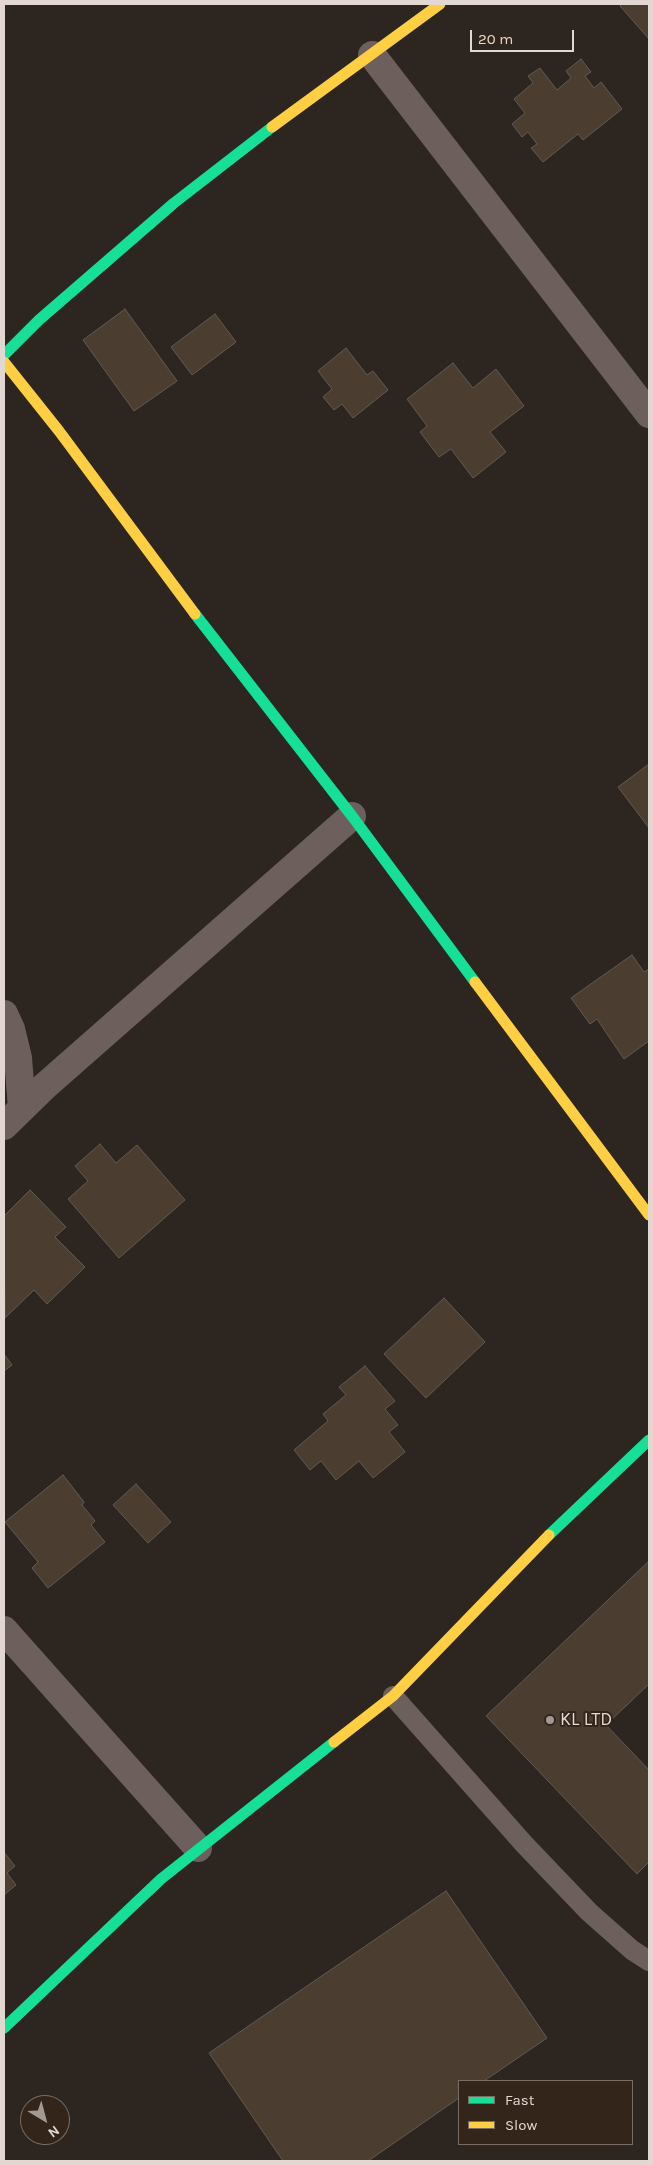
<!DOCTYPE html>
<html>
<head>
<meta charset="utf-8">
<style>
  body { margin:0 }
  #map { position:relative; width:653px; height:2165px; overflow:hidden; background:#2d2620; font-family:Karla,sans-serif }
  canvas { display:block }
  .frame { position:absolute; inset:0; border:5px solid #e2d7d1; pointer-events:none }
  .legend { position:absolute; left:458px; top:2080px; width:175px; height:65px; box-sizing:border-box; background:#33251a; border:1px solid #796c63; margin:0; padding:6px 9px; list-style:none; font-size:15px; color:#e2d7d1 }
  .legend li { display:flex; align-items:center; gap:10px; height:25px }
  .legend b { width:25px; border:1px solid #796c63 }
  .north { position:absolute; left:20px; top:2095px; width:50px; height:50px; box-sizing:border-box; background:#33251a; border:1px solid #796c63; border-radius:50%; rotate:143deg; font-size:14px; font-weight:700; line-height:20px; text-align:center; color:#e2d7d1 }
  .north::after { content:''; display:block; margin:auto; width:18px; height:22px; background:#a39993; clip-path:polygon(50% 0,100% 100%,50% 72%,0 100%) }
  .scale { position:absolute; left:470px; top:30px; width:104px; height:22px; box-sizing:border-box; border:2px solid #e2d7d1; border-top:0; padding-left:6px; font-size:15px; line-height:18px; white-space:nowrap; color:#e2d7d1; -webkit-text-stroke:4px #33251a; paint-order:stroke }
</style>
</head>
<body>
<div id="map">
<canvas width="653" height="2165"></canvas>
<div class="frame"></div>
<ul class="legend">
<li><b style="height:6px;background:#16e098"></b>Fast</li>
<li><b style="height:6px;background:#ffcf43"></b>Slow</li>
</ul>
<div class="north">N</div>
<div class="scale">20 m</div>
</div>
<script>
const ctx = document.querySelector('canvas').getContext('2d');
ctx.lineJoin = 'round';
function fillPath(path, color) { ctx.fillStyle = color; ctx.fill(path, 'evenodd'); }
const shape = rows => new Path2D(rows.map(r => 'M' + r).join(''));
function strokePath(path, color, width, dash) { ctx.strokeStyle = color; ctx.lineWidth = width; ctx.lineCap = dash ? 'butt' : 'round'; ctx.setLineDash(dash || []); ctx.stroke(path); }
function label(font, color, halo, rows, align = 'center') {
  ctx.font = font + ' Karla,sans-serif'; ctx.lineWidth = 4; ctx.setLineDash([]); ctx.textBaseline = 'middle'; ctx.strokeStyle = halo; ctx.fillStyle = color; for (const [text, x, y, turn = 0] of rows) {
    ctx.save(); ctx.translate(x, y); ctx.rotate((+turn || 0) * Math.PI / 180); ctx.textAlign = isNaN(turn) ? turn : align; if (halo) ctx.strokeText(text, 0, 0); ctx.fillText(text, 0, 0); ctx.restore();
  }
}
const building = shape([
  [622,4,649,4,649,39,620,6,622,4],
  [581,59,591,72,585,76,594,88,601,82,622,109,583,140,578,134,543,162,531,148,537,144,528,132,522,137,512,124,525,113,514,99,533,83,528,76,540,68,557,90,571,78,566,71,581,59],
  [125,309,177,381,134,411,83,340,125,309],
  [215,314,236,342,192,375,171,347,215,314],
  [346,348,367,375,373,371,388,390,353,418,342,404,334,410,323,397,332,389,318,371,346,348],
  [453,363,473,388,496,369,524,406,490,432,506,452,473,478,451,449,439,457,420,432,427,426,407,399,453,363],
  [649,764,649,828,618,787,649,764],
  [632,955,644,972,649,969,649,1041,624,1059,597,1019,590,1024,571,998,632,955],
  [100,1144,116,1163,137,1145,185,1200,119,1258,68,1199,88,1181,75,1166,100,1144],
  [30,1190,66,1227,55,1237,85,1267,47,1304,34,1290,5,1318,4,1216,30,1190],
  [444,1298,485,1342,426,1398,384,1354,444,1298],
  [4,1354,12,1365,4,1371,4,1354],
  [365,1366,395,1401,385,1409,398,1425,389,1432,405,1452,373,1478,359,1461,336,1480,321,1461,310,1470,294,1450,328,1421,323,1414,346,1395,339,1387,365,1366],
  [63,1475,84,1502,82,1505,95,1521,91,1525,105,1542,48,1588,32,1568,38,1562,5,1522,63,1475],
  [136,1484,171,1522,148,1543,113,1505,136,1484],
  [648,1562,649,1564,649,1684,606,1725,649,1770,649,1862,637,1874,486,1716,648,1562],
  [4,1852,15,1866,7,1873,16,1885,4,1895,4,1852],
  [446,1891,547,2038,484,2081,459,2081,459,2098,368,2161,283,2161,209,2053,446,1891]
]);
fillPath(building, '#4b3d30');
strokePath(building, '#615a55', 1);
strokePath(shape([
  [393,1696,524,1844,589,1912,632,1950,649,1961]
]), '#6d605c', 20);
strokePath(shape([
  [372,55,649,414],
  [4,1014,11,1029,18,1058,22,1108],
  [4,1126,45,1086,352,816],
  [4,1630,198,1848]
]), '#6d605c', 28);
strokePath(shape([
  [4,355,39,320,174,203,272,127],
  [195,614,352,816,475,982],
  [549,1535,649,1440],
  [4,2028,161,1879,334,1742]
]), '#16e098', 11);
strokePath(shape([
  [272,127,440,4],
  [4,362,59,431,195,614],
  [475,982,649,1215],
  [334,1742,393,1696,549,1535]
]), '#ffcf43', 11);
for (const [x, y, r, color] of [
  [550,1720,5,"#a39993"]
]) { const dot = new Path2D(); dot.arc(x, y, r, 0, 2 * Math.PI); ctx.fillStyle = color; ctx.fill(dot); strokePath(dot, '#33251a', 2); }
label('18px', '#e2d7d1', '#33251a', [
  ["KL LTD",560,1720]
], 'left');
</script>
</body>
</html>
